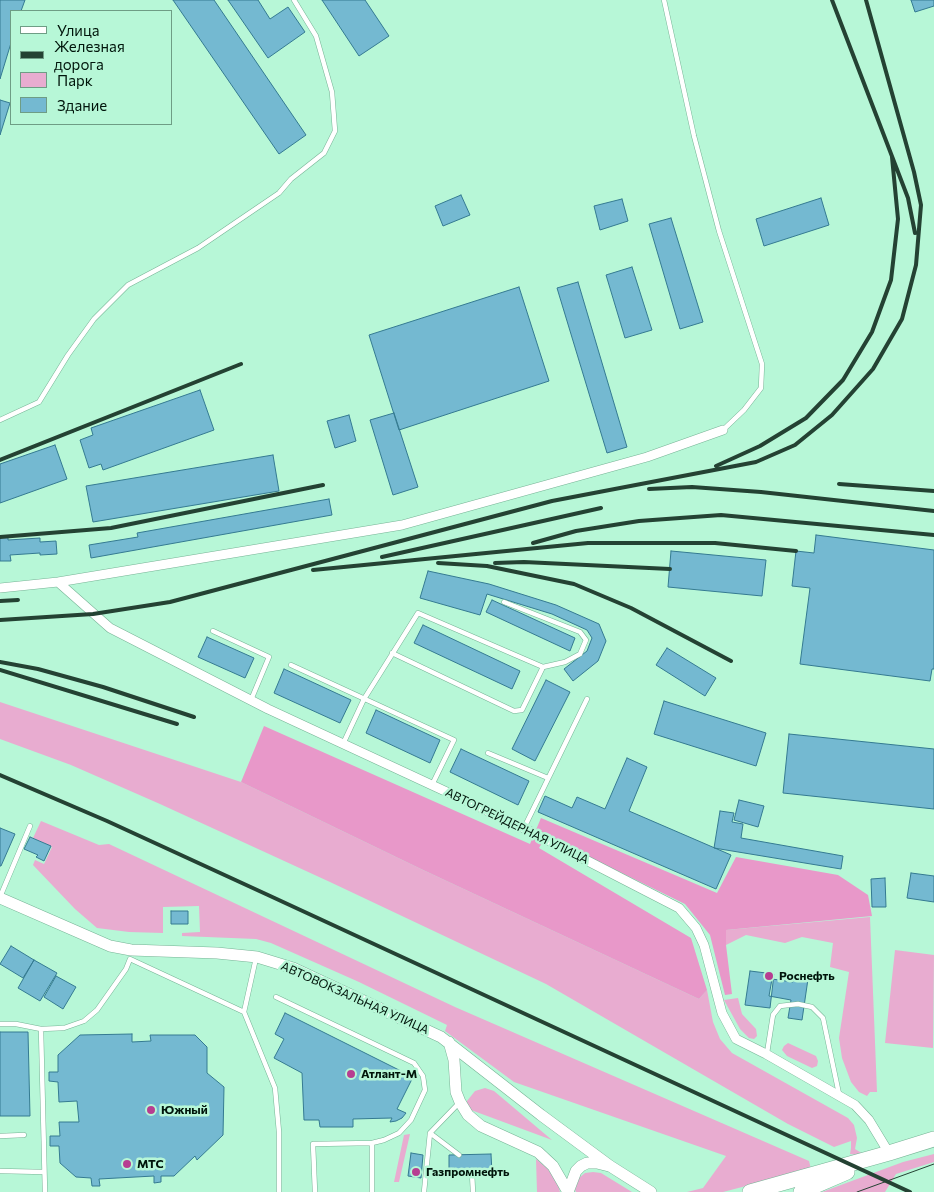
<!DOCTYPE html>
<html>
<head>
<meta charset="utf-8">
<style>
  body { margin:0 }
  #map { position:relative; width:934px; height:1192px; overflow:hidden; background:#b7f7d7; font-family:Commissioner,sans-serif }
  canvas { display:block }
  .legend { position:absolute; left:10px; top:10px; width:162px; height:115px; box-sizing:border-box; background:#b7f7d7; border:1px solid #6e9d85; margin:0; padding:6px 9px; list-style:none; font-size:15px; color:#00150b }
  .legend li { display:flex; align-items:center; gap:10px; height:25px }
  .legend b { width:25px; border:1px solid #6e9d85 }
</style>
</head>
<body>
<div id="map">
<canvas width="934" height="1192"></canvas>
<ul class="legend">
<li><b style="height:6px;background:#fff"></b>Улица</li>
<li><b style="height:6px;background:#244233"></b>Железная дорога</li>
<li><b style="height:14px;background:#e8acd0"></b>Парк</li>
<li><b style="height:14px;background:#74b9d1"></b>Здание</li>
</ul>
</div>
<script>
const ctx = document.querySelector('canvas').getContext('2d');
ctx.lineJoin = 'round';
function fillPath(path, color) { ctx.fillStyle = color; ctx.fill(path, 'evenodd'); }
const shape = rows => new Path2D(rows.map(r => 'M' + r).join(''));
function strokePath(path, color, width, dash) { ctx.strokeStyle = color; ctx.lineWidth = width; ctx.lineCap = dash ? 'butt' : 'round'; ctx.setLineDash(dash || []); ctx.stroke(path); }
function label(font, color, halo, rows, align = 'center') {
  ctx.font = font + ' Commissioner,sans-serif'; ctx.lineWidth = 5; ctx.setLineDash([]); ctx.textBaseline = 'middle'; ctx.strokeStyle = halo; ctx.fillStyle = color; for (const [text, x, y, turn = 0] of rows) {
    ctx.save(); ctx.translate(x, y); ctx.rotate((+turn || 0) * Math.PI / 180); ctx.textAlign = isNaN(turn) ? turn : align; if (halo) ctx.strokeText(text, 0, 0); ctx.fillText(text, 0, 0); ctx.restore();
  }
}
fillPath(shape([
  [0,702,241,782,421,869,699,999,707,990,713,1022,720,1039,732,1053,848,1118,854,1125,857,1138,855,1149,868,1157,850,1154,851,1148,851,1141,834,1147,788,1124,546,984,330,882,160,804,71,765,0,739],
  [41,821,99,845,109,844,455,1007,809,1161,811,1169,723,1192,687,1192,703,1188,726,1156,514,1082,445,1031,447,1025,359,982,271,943,256,939,182,936,182,933,200,932,199,906,163,907,163,933,129,932,97,928,75,909,33,865,35,860,44,864,52,847,33,838],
  [870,917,877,1092,870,1092,867,1096,859,1092,851,1082,842,1058,839,1038,849,972,830,967,833,943,802,937,785,943,746,935,726,945,726,930],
  [895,950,934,955,933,1048,885,1043],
  [738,998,742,1014,756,1029,757,1036,754,1039,749,1038,740,1029,724,1000],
  [788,1043,816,1056,818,1061,817,1066,812,1068,787,1056,782,1050,784,1046],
  [485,1088,494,1091,552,1140,471,1110,466,1106,467,1101,475,1091],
  [410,1134,399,1182,394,1182,404,1135],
  [934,1154,934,1162,896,1174,885,1192,822,1192,903,1162],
  [536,1159,547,1168,557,1181,560,1192,537,1192],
  [593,1172,601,1173,632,1192,576,1192,575,1190,579,1178,585,1173]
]), '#e8acd0');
fillPath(shape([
  [264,726,530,844,541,818,717,893,736,857,838,875,868,895,872,916,726,930,726,945,732,994,725,995,710,935,685,904,546,836,539,848,691,938,707,990,699,999,421,869,241,782]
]), '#e898c9');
const building = shape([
  [0,0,25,0,21,11,11,11,11,43,0,79,0,0],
  [173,0,214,0,306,135,279,154,173,0],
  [228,0,258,0,270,19,288,7,305,32,268,58,228,0],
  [322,0,365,0,389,36,359,56,322,0],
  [911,0,934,0,934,6,915,12,911,0],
  [0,100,10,103,0,135,0,100],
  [461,195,470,215,443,226,435,206,461,195],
  [821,198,829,225,764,246,756,219,821,198],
  [622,199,628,221,600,230,594,206,622,199],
  [671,218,703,322,680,329,649,224,671,218],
  [632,267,652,330,625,338,606,275,632,267],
  [578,282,627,447,607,453,557,288,578,282],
  [519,287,549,381,399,430,369,335,519,287],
  [200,390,214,430,103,470,101,464,89,468,80,440,93,435,91,428,200,390],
  [394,413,418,487,393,495,370,420,394,413],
  [349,415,356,441,335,448,327,421,349,415],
  [55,445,67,479,0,503,0,464,55,445],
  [273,455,279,491,93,522,86,486,273,455],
  [329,499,332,515,91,558,89,545,138,537,137,533,329,499],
  [816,535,934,550,934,669,932,669,930,681,800,664,810,588,792,586,796,551,814,553,816,535],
  [0,537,8,537,8,540,40,538,40,542,56,541,57,554,40,555,40,553,10,555,11,561,0,561,0,537],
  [671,551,766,560,762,596,668,587,671,551],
  [428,571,489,584,556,605,599,624,606,641,598,661,573,681,564,669,587,651,592,638,587,630,552,614,487,594,480,615,420,598,428,571],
  [492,600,575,638,570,651,486,612,492,600],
  [423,625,520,671,512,689,414,643,423,625],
  [207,637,254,658,245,678,198,657,207,637],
  [667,648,716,678,705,696,656,665,667,648],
  [284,669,351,700,340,723,274,693,284,669],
  [546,680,570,692,535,761,512,749,546,680],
  [664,701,766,733,756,766,654,734,664,701],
  [376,710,440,740,430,763,366,733,376,710],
  [789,734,934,749,934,809,783,793,789,734],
  [461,749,529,781,518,805,450,772,461,749],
  [627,758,647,767,629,811,731,855,716,889,538,812,545,796,572,808,577,797,605,809,627,758],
  [739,800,764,806,758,827,734,820,739,800],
  [720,811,734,813,732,822,743,824,741,838,843,856,841,869,714,848,720,811],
  [0,828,15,834,1,866,0,866,0,828],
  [30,837,51,846,44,861,36,857,38,855,24,849,30,837],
  [911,873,934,876,934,902,907,898,911,873],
  [885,878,886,907,872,907,871,879,885,878],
  [171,911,188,911,188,924,171,924,171,911],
  [11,946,34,960,23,978,0,964,11,946],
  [34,960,57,973,40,1001,18,988,34,960],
  [750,971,774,974,770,1008,745,1005,750,971],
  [56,976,76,987,63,1009,44,997,56,976],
  [794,977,808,979,802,1020,788,1018,791,1000,769,996,772,979,793,982,794,977],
  [285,1013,413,1077,397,1109,406,1113,402,1118,396,1121,390,1122,392,1118,353,1119,353,1127,320,1127,319,1120,304,1120,302,1073,274,1058,284,1039,275,1034,285,1013],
  [0,1032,28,1032,30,1116,0,1116,0,1032],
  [132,1034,132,1042,151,1041,150,1035,195,1035,207,1047,207,1073,224,1087,223,1135,197,1160,195,1156,174,1176,161,1176,161,1182,154,1183,154,1176,99,1179,100,1186,92,1186,91,1178,76,1177,60,1163,59,1146,50,1146,50,1136,60,1136,59,1122,79,1122,77,1101,59,1102,58,1082,49,1081,49,1072,58,1072,58,1055,80,1035,132,1034],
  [411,1153,423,1155,421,1178,408,1176,411,1153],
  [491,1154,492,1173,449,1173,449,1155,491,1154]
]);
fillPath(building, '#74b9d1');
strokePath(building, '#347a91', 1);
const service = shape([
  [664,0,694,136,719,231,762,364,761,388,744,410,723,430],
  [0,420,39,402,68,355,94,319,128,285,198,248,279,193,291,179,324,153,335,131,332,92,316,36,294,0],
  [213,631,269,657,251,700],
  [392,653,514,711,522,710,543,667],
  [291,665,454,740,432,785],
  [343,744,364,699,418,613,543,667,565,662,580,654,586,640,580,632,504,602],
  [488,753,548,778],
  [524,828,587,699],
  [0,897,30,826],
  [276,997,414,1063,423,1076,425,1090,411,1120,399,1133,384,1140,372,1143],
  [244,1012,256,958],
  [0,1024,16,1024,41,1029],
  [767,1053,773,1015,780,1006,798,1004,812,1007,823,1018,839,1094],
  [430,1133,459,1155],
  [0,1136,24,1135],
  [0,1171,44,1172],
  [472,1173,473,1192],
  [45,1192,41,1029,64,1028,84,1021,97,1010,126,969,130,959,244,1012,275,1088,279,1132,279,1192],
  [315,1192,313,1144,372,1143,372,1192],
  [424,1192,430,1133,459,1103]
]);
const minor = shape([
  [58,582,110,628,268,709,518,825,679,908,696,928,704,945,722,1013,736,1039,766,1054,855,1105,869,1120,889,1153],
  [0,588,58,582,402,525,647,457,723,430]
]);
const tertiary = shape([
  [0,898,110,946,131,950,217,953,257,957,293,968,441,1037,541,1115,610,1166,651,1192],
  [449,1042,454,1060,456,1092,460,1102,468,1115,481,1126,538,1152,553,1166,568,1192],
  [568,1192,576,1171,581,1166,587,1163,597,1163,609,1166]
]);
const primary = shape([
  [750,1192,889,1153,934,1139],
  [801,1192,847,1172]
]);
strokePath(service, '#76b395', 5.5);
strokePath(minor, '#76b395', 10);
strokePath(tertiary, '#76b395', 12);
strokePath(primary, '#76b395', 16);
strokePath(service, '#fff', 4.5);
strokePath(minor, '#fff', 9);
strokePath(tertiary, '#fff', 11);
strokePath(primary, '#fff', 15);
strokePath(shape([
  [857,1192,934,1164]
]), '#244233', 1);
strokePath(shape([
  [832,0,908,198,915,233],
  [0,460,241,364],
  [716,466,760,446,806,418,843,380,872,332,891,280,898,219,892,157],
  [839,484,934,491],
  [649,489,692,487,761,492,934,511],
  [0,537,111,528,323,485],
  [533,543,576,531,639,521,721,515,934,535],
  [382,557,601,508],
  [438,563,487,566,574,584,631,608,731,661],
  [495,563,524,562,670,569],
  [313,570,588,543,715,543,796,551],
  [0,601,18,600],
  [0,620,93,614,170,602,552,501,756,462,795,445,832,415,873,369,902,319,916,265,921,205,914,172,866,0],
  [0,662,38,669,103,687,194,717],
  [0,670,177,724],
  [0,775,107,821,268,895,910,1192]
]), '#244233', 4);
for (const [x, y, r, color] of [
  [769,976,5,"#b73e91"],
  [351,1074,5,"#b73e91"],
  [151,1110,5,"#b73e91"],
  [127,1164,5,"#b73e91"],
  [416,1172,5,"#b73e91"]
]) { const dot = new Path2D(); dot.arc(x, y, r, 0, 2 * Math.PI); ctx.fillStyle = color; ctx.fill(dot); strokePath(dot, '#b7f7d7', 2); }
label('12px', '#00150b', '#b7f7d7', [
  ["АВТОГРЕЙДЕРНАЯ УЛИЦА",517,826,26],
  ["АВТОВОКЗАЛЬНАЯ УЛИЦА",355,998,24]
]);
label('bold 12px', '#00150b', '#b7f7d7', [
  ["Роснефть",779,976],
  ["Атлант-М",361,1074],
  ["Южный",161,1110],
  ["МТС",137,1164],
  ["Газпромнефть",426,1172]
], 'left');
</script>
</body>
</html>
